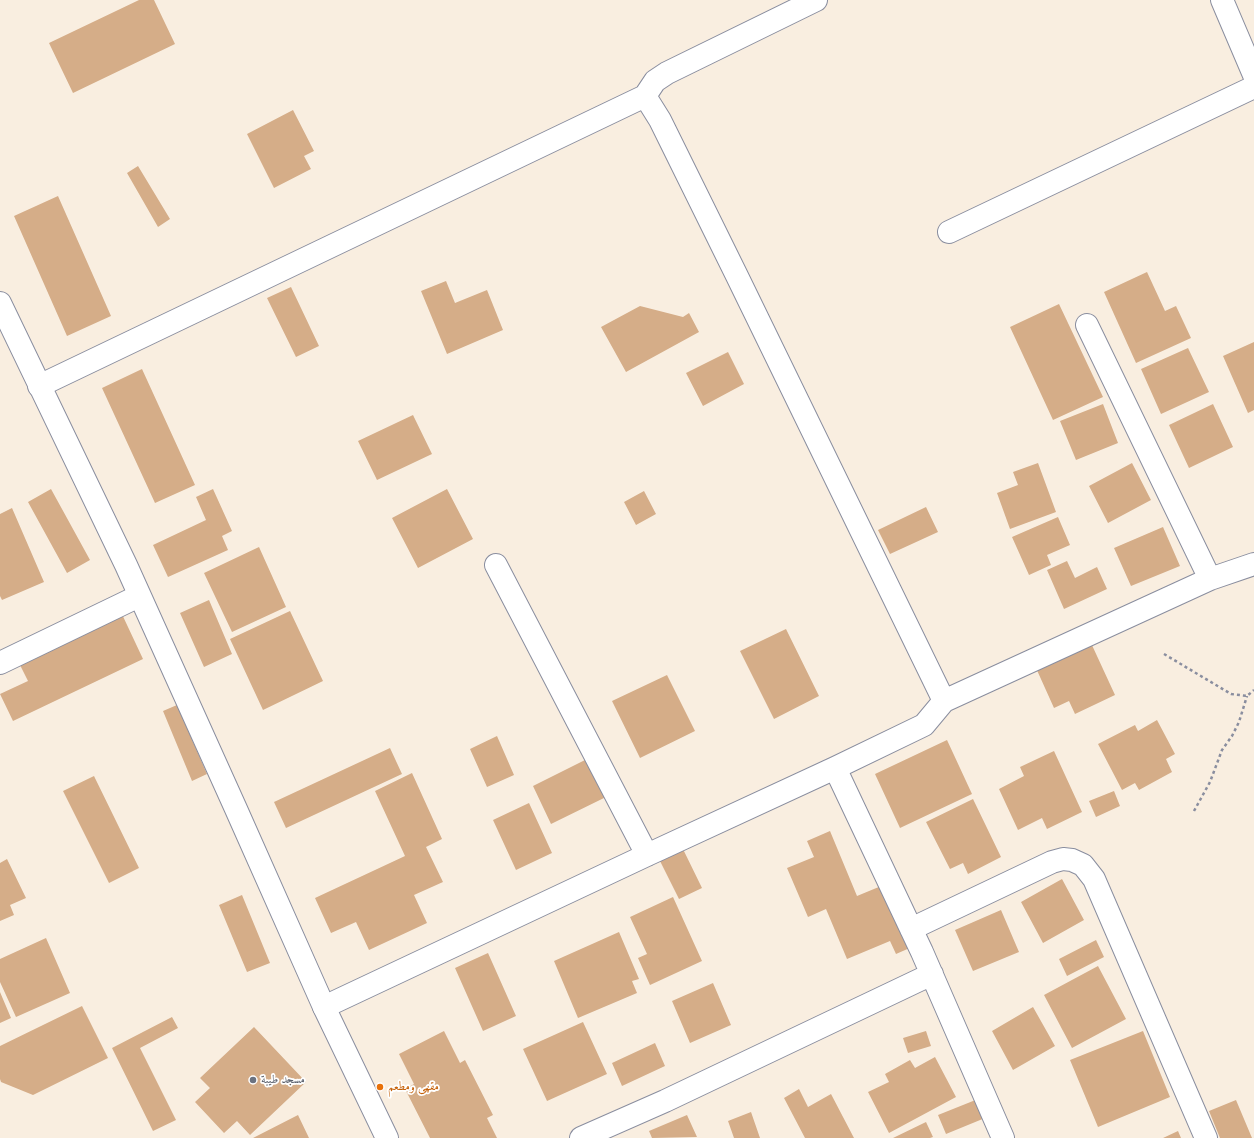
<!DOCTYPE html>
<html>
<head>
<meta charset="utf-8">
<style>
  body { margin:0 }
  canvas { display:block; background:#f9eee0 }
</style>
</head>
<body>
<canvas width="1254" height="1138"></canvas>
<script>
const ctx = document.querySelector('canvas').getContext('2d');
ctx.lineJoin = 'round';
function fillPath(path, color) { ctx.fillStyle = color; ctx.fill(path, 'evenodd'); }
const shape = rows => new Path2D(rows.map(r => 'M' + r).join(''));
function strokePath(path, color, width, dash) { ctx.strokeStyle = color; ctx.lineWidth = width; ctx.lineCap = dash ? 'butt' : 'round'; ctx.setLineDash(dash || []); ctx.stroke(path); }
function label(font, color, halo, rows, align = 'center') {
  ctx.font = font + ' Cardo,Amiri,serif'; ctx.lineWidth = 3.5; ctx.setLineDash([]); ctx.textBaseline = 'middle'; ctx.strokeStyle = halo; ctx.fillStyle = color; for (const [text, x, y, turn = 0] of rows) {
    ctx.save(); ctx.translate(x, y); ctx.rotate((+turn || 0) * Math.PI / 180); ctx.textAlign = isNaN(turn) ? turn : align; if (halo) ctx.strokeText(text, 0, 0); ctx.fillText(text, 0, 0); ctx.restore();
  }
}
fillPath(shape([
  [139,0,154,0,175,44,73,93,49,43],
  [293,110,314,151,304,156,311,169,274,188,247,134],
  [138,166,170,219,158,227,127,173],
  [58,196,111,316,67,336,14,216],
  [1147,272,1165,311,1176,306,1191,338,1136,363,1104,292],
  [446,281,455,303,487,290,503,330,447,354,421,291],
  [291,287,319,346,296,357,267,298],
  [1059,304,1103,397,1053,420,1010,327],
  [640,306,683,317,689,313,699,332,626,372,601,327],
  [1254,342,1254,410,1248,413,1223,356],
  [1188,348,1209,392,1161,414,1141,369],
  [728,352,744,384,703,406,686,373],
  [142,369,195,485,155,503,102,388],
  [1103,404,1118,443,1076,460,1060,421],
  [1213,404,1233,447,1189,468,1169,425],
  [413,415,432,454,377,480,358,441],
  [1038,463,1056,512,1010,529,997,493,1018,485,1013,472],
  [1132,463,1151,500,1108,523,1089,486],
  [51,489,90,560,67,573,28,502],
  [213,489,232,531,222,536,228,550,168,577,153,545,206,520,196,497],
  [447,489,473,539,418,568,392,518],
  [644,491,656,514,636,525,624,502],
  [926,507,938,532,890,554,878,530],
  [12,508,44,582,2,600,0,596,0,514],
  [1058,517,1070,545,1047,555,1051,565,1029,575,1012,537],
  [1163,527,1180,566,1131,586,1114,548],
  [259,547,286,607,232,632,204,573],
  [1067,561,1075,578,1097,567,1107,589,1064,609,1047,570],
  [209,600,232,654,204,667,180,613],
  [120,610,143,659,13,721,0,694,28,681,17,659],
  [290,611,323,681,263,710,230,639],
  [786,629,819,696,774,719,740,651],
  [1091,643,1115,695,1075,714,1069,701,1054,708,1036,668],
  [667,675,695,731,640,758,612,701],
  [177,705,207,774,192,781,163,711],
  [1157,720,1175,754,1166,759,1172,772,1139,790,1135,783,1122,790,1098,744,1135,725,1138,731],
  [497,736,514,775,487,787,470,749],
  [947,740,972,794,900,828,875,774],
  [390,748,402,774,286,828,274,802],
  [1054,751,1082,812,1047,829,1042,818,1018,830,999,789,1024,776,1020,767],
  [587,759,606,797,551,824,533,786],
  [412,773,442,839,426,847,443,882,414,895,427,923,369,950,356,922,331,933,315,898,405,856,375,791],
  [94,776,139,868,109,883,63,791],
  [1114,791,1120,806,1096,817,1089,801],
  [973,799,1001,857,968,874,963,863,950,869,926,822],
  [529,803,552,853,516,870,493,820],
  [830,831,857,896,886,884,912,947,896,954,890,941,847,959,826,909,808,917,787,868,814,857,807,841],
  [681,845,702,888,679,899,658,857],
  [7,859,26,898,10,905,14,915,0,921,0,863],
  [1062,879,1084,920,1043,943,1021,902],
  [242,895,270,963,247,972,219,905],
  [673,897,702,961,650,985,638,958,647,954,630,917],
  [1001,910,1019,952,973,971,955,930],
  [619,932,639,979,632,981,637,993,578,1018,554,961],
  [46,938,70,993,16,1017,0,982,0,959],
  [1096,940,1104,957,1067,976,1059,959],
  [488,953,516,1016,483,1031,455,968],
  [1098,966,1126,1019,1072,1048,1044,995],
  [713,983,731,1025,690,1043,672,1001],
  [0,992,11,1018,0,1023],
  [82,1006,108,1058,33,1095,1,1082,0,1079,0,1046],
  [1033,1007,1055,1046,1013,1070,992,1031],
  [172,1017,178,1028,140,1048,176,1120,153,1131,112,1048],
  [583,1022,607,1074,547,1101,523,1049],
  [254,1027,306,1082,250,1135,237,1121,224,1133,195,1102,210,1088,200,1078],
  [444,1031,460,1063,465,1060,493,1115,487,1118,497,1138,430,1138,405,1089,414,1084,399,1054],
  [926,1031,931,1046,908,1053,903,1038],
  [1143,1031,1170,1097,1098,1127,1070,1060],
  [655,1043,665,1066,622,1086,612,1063],
  [935,1057,956,1097,889,1133,868,1092,889,1082,885,1074,910,1060,915,1068],
  [799,1089,808,1107,831,1094,854,1138,805,1138,784,1098],
  [978,1099,985,1118,946,1134,938,1115],
  [1236,1100,1252,1138,1220,1138,1209,1111],
  [751,1112,760,1138,734,1138,728,1121],
  [298,1115,309,1138,253,1138],
  [687,1115,697,1137,652,1138,649,1131],
  [926,1122,933,1137,930,1138,893,1138],
  [1178,1131,1181,1138,1163,1138]
]), '#d5ad88');
const minor = shape([
  [816,0,667,73,655,81,645,96,660,120,737,276,944,701],
  [1222,0,1254,75],
  [949,232,1254,87],
  [1087,325,1210,579],
  [39,386,645,96],
  [496,565,647,855],
  [0,663,139,596],
  [835,768,922,952,1003,1138],
  [911,929,1052,862,1063,859,1072,860,1083,865,1094,879,1206,1138],
  [324,1007,647,855,835,768,924,725,944,701,1210,579,1254,564],
  [581,1138,665,1101,932,974]
]);
const tertiary = shape([
  [0,303,126,565,236,809,324,1007,387,1138]
]);
strokePath(minor, '#8a8e9f', 24);
strokePath(tertiary, '#8a8e9f', 24);
strokePath(shape([
  [1164,654,1231,694,1247,696,1254,690],
  [1194,811,1210,782,1222,750,1232,736,1239,722,1247,696]
]), '#8a8e9f', 2.5, [3, 3]);
strokePath(minor, '#fff', 22);
strokePath(tertiary, '#fff', 22);
for (const [x, y, r, color] of [
  [253,1080,4,"#6b7280"],
  [380,1087,4,"#e8710a"]
]) { const dot = new Path2D(); dot.arc(x, y, r, 0, 2 * Math.PI); ctx.fillStyle = color; ctx.fill(dot); strokePath(dot, '#fff', 1.5); }
label('12px', '#5b616d', '#fff', [
  ["مسجد طيبة",261,1080]
], 'left');
label('12px', '#c56008', '#fff', [
  ["مقهى ومطعم",388,1087]
], 'left');
</script>
</body>
</html>
